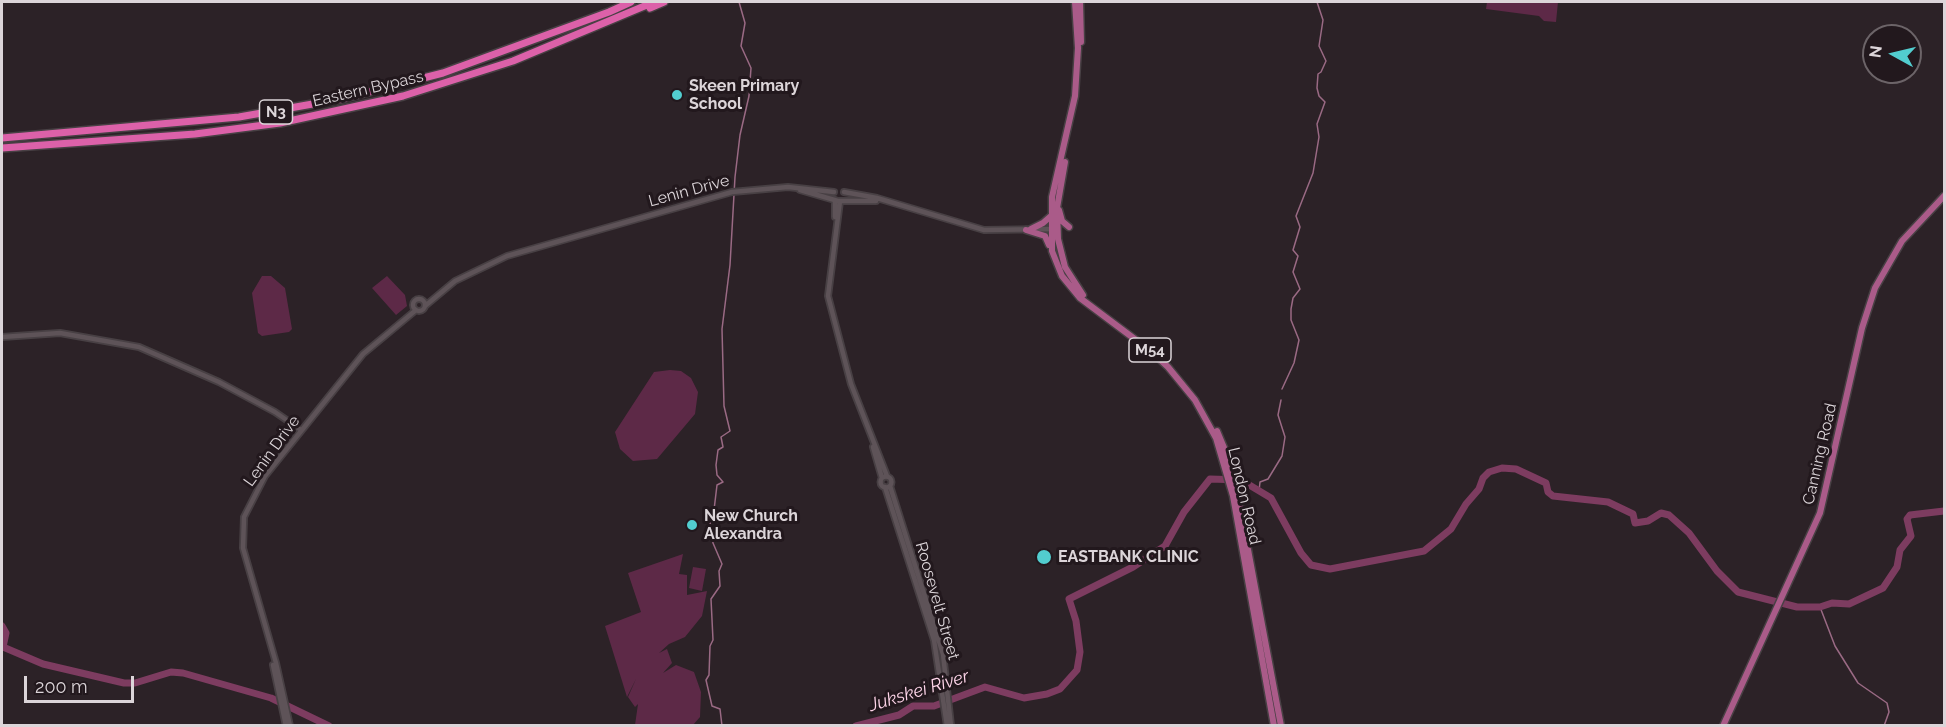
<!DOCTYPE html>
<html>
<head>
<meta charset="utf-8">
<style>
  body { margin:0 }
  #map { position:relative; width:1946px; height:727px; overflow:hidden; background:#2c2227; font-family:Raleway,sans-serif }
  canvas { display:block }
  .frame { position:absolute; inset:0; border:3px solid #dcd5d9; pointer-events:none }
  .north { position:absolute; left:1862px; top:24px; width:60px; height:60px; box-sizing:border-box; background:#22181d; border:2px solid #6c6468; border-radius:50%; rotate:278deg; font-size:16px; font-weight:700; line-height:24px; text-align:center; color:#dcd5d9 }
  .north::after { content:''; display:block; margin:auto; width:21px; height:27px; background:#52cdcf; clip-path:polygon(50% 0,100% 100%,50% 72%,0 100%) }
  .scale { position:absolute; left:24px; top:676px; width:110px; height:27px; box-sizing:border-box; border:3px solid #dcd5d9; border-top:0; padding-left:8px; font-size:18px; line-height:21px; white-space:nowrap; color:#dcd5d9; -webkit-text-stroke:4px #22181d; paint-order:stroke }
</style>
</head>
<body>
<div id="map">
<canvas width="1946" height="727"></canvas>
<div class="frame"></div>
<div class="north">N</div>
<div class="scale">200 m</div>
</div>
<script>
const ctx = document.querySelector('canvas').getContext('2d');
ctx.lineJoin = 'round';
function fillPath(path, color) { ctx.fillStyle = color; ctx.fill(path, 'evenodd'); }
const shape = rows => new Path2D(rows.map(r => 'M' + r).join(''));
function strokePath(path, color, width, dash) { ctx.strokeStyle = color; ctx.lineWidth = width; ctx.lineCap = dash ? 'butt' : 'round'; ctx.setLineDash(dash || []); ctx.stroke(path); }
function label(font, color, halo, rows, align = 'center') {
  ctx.font = font + ' Raleway,sans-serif'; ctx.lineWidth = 6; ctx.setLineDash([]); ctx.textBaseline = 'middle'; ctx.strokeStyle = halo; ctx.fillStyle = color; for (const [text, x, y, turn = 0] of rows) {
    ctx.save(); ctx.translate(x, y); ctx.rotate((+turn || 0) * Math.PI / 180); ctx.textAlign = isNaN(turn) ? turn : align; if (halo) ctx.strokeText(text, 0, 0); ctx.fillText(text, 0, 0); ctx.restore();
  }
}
fillPath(shape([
  [1487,2,1558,2,1556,22,1544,21,1539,16,1486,9],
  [262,276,271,276,285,288,292,329,289,332,262,336,258,333,252,293],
  [387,276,405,295,407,306,396,315,372,288],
  [670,370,681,371,691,378,698,392,695,414,657,459,633,461,620,449,615,432,654,372],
  [683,554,679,574,687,575,687,595,707,591,702,616,685,637,669,644,659,653,667,649,672,663,663,673,676,665,694,672,701,692,700,717,693,725,635,725,638,704,635,707,628,697,636,679,627,697,605,626,641,612,628,573],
  [693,567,706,569,702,591,689,588]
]), '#5d2947');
strokePath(shape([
  [1282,389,1294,363,1299,340,1291,320,1291,309,1293,298,1300,289,1293,272,1298,256,1293,250,1300,227,1296,216,1313,173,1319,137,1317,124,1325,102,1319,96,1317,88,1318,74,1321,72,1326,61,1319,46,1323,20,1317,2],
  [1259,491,1260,482,1268,479,1282,456,1285,437,1278,415,1281,400],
  [1820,607,1835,646,1858,683,1887,703,1889,712,1884,726],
  [722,726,720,709,712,706,706,680,709,675,710,646,713,640,711,599,720,586,719,571,722,564,713,543,709,516,714,510,717,485,723,482,717,475,716,465,718,450,723,447,721,437,730,431,724,406,722,329,730,265,735,177,740,135,749,96,751,68,741,46,745,23,739,2]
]), '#9a6a84', 1.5);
strokePath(shape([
  [2,626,6,633,3,647,43,664,124,683,135,683,171,672,183,673,271,698,329,726],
  [856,726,899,715,913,706,934,706,985,687,1024,698,1047,694,1060,689,1077,670,1080,652,1076,621,1069,599,1133,567,1165,546,1184,512,1210,479,1241,480,1271,498,1301,553,1311,565,1330,569,1424,551,1451,529,1466,504,1479,489,1483,478,1489,472,1502,468,1516,469,1546,483,1548,492,1553,496,1608,502,1633,514,1635,523,1648,521,1661,513,1669,515,1689,533,1717,571,1738,592,1797,607,1820,607,1832,603,1849,604,1883,588,1897,567,1900,550,1911,536,1907,519,1910,515,1944,511]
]), '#7d3c60', 7);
const minor = shape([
  [800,190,838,201,876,201],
  [844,192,877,198,984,230,1054,229],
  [840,201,828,296,851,384,887,476],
  [835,217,835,200],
  '413 305a6 6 0 1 1 12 0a6 6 0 1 1-12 0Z',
  [425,306,455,281,507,256,732,192,788,187,834,192],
  [2,337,60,333,139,347,219,382,275,412,301,430],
  [873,447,882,478],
  '880.5 482a5.5 5.5 0 1 1 11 0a5.5 5.5 0 1 1-11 0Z',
  [890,486,943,654,951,726],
  [885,487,934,640,947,726],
  [273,665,286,726],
  [290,726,276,663,243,548,244,517,265,476,363,354,416,310]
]);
const major = shape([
  [1075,2,1078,48,1075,96,1052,197,1052,251,1062,276,1080,298,1152,352,1168,367,1195,400,1216,438,1233,496,1274,726],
  [1080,2,1081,42],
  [1065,162,1057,208,1058,239,1065,267,1083,295],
  [1059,210,1062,221,1069,227],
  [1031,229,1043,223,1051,216],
  [1026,230,1045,236,1049,245],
  [1217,431,1227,455,1238,496,1281,726],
  [1723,726,1820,513,1862,328,1875,288,1902,241,1944,196]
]);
const highway = shape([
  [650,8,664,2],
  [2,138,239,117,341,99,443,73,609,12,631,2],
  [2,148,195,134,280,123,403,96,513,61,654,2]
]);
strokePath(minor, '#484044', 8);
strokePath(major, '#484044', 9);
strokePath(highway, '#484044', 10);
strokePath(minor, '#5e5358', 4.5);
strokePath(major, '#aa5b89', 6);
strokePath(highway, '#dc61a9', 7);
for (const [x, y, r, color] of [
  [677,95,6,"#52cdcf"],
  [692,525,6,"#52cdcf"],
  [1044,557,8,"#52cdcf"]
]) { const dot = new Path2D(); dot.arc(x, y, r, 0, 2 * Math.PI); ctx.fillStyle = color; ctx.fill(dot); strokePath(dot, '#22181d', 2); }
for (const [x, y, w] of [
  [276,112,33],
  [1150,350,42]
]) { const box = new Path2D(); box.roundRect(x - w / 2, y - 12, w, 24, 4.5); ctx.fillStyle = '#22181d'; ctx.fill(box); strokePath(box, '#dcd5d9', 1.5); }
label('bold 15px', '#dcd5d9', null, [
  ["N3",276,112],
  ["M54",1150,350]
]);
label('bold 16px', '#dcd5d9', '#22181d', [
  ["Skeen Primary",689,86],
  ["School",689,104],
  ["New Church",704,516],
  ["Alexandra",704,534],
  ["EASTBANK CLINIC",1058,557]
], 'left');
label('16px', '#dcd5d9', '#22181d', [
  ["Eastern Bypass",368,89,-13],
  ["Lenin Drive",689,191,-15],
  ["Lenin Drive",272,451,-54],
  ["Canning Road",1820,454,-77],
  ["London Road",1244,496,77],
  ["Roosevelt Street",937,601,74]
]);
label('italic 18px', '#ffd6ea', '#22181d', [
  ["Jukskei River",919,691,-17]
]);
</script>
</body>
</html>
